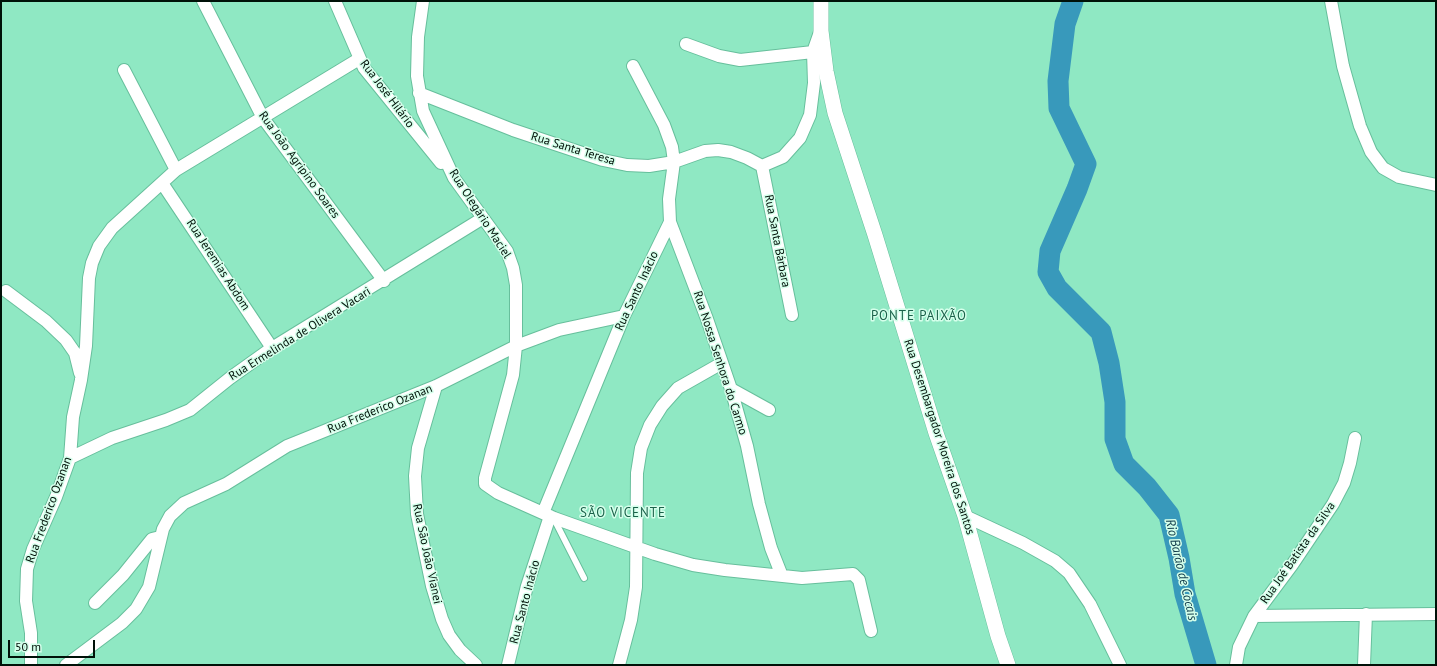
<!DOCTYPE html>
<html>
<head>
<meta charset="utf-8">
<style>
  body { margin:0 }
  #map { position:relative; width:1437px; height:666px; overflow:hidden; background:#8fe8c3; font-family:"PT Sans",sans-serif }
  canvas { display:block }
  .frame { position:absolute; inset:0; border:2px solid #001108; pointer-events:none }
  .scale { position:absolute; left:8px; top:640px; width:87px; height:18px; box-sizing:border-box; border:2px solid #001108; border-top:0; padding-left:5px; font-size:12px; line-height:14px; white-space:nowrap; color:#001108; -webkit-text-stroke:3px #d5ffeb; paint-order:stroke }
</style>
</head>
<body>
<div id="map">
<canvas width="1437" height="666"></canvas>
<div class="frame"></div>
<div class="scale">50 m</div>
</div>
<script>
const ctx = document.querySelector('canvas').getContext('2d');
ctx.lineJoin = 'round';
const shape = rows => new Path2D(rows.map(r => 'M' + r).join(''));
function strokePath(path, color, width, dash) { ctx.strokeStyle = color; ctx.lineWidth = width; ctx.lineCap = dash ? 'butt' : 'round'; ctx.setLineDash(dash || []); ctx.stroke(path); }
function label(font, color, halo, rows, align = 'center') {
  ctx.font = font + ' "PT Sans",sans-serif'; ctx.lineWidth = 3; ctx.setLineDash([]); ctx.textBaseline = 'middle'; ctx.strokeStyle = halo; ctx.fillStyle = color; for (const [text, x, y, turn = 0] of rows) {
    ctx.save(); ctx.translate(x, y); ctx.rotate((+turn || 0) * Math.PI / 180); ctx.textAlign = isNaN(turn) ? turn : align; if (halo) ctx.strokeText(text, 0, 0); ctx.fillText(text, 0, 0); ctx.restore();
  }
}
strokePath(shape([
  [1073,1,1065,24,1058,81,1059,108,1086,164,1077,189,1050,251,1048,272,1057,288,1101,332,1109,363,1115,402,1115,439,1124,464,1147,487,1169,515,1179,558,1185,594,1206,665]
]), '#3899bb', 21);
const service = shape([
  [554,519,584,578]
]);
const minor = shape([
  [203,1,263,118,384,281],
  [335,1,364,68,441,163],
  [423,1,418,37,417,76,423,111,454,178,507,251,513,268,516,285,516,346,513,375,485,478,485,484,498,493,554,518,655,554,693,565,725,570,802,578,853,574,859,580,871,631],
  [1331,1,1343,66,1360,126,1371,152,1383,168,1399,177,1436,185],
  [686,44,719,56,740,60,813,52],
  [124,70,176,170,359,59],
  [419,93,513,130,603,160,627,165,649,166,674,162,705,151,718,150,731,152,747,158,762,166,783,157,800,138,810,115,814,83,813,52,820,32],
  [762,166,792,315],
  [162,183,272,348],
  [670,222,707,319,731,389,747,446,759,504,771,548,782,576],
  [6,291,46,321,66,340,75,353,80,373],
  [436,386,418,448,415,476,417,514,432,586,442,619,449,635,460,650,476,665],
  [731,389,769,410],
  [70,458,112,438,166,420,190,410,230,378,272,348,483,218],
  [543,513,624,316,670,222,669,199,674,162,672,147,664,125,633,66],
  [965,516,1023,543,1055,561,1069,573,1090,604,1120,665],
  [95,603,123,575,152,539,160,537],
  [1254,616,1436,614],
  [31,665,31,633,26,601,27,569,33,549,56,497,70,458,73,417,81,380,86,346,89,278,92,263,99,246,112,228,176,170],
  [66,665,122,623,136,609,149,587,163,529,170,516,184,503,226,484,287,446,436,386,516,346,559,330,624,316],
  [508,665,527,586,550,516],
  [619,665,631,620,636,587,637,473,641,448,650,425,662,406,678,388,722,363],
  [1236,665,1239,647,1254,616,1292,565,1333,504,1344,483,1350,463,1355,438],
  [1364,665,1366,614]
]);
const tertiary = shape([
  [821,1,821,31,826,71,835,113,875,235,936,433,965,516,998,636,1008,665]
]);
strokePath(service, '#67bf9c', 8);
strokePath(minor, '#67bf9c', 14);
strokePath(tertiary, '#67bf9c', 16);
strokePath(service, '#fff', 6);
strokePath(minor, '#fff', 12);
strokePath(tertiary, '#fff', 15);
label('12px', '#001108', '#d5ffeb', [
  ["Rua José Hilário",387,94,53],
  ["Rua Santa Teresa",573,149,17],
  ["Rua João Agripino Soares",299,165,54],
  ["Rua Olegário Maciel",480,214,57],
  ["Rua Santa Bárbara",777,241,79],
  ["Rua Jeremias Abdom",218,265,57],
  ["Rua Santo Inácio",637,291,-65],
  ["Rua Ermelinda de Olivera Vacari",300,334,-32],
  ["Rua Nossa Senhora do Carmo",720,363,72],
  ["Rua Frederico Ozanan",380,409,-22],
  ["Rua Desembargador Moreira dos Santos",939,437,72],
  ["Rua Frederico Ozanan",49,510,-70],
  ["Rua Joé Batista da Silva",1298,553,-55],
  ["Rua São João Vianei",427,554,78],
  ["Rua Santo Inácio",525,602,-75]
]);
ctx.letterSpacing = '1px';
label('13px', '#1a6149', '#d5ffeb', [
  ["PONTE PAIXÃO",919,316],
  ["SÃO VICENTE",623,513]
]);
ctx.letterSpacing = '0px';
label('italic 13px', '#103b4a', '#d5ffeb', [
  ["Rio Barão de Cocais",1181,570,77]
]);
</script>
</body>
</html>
